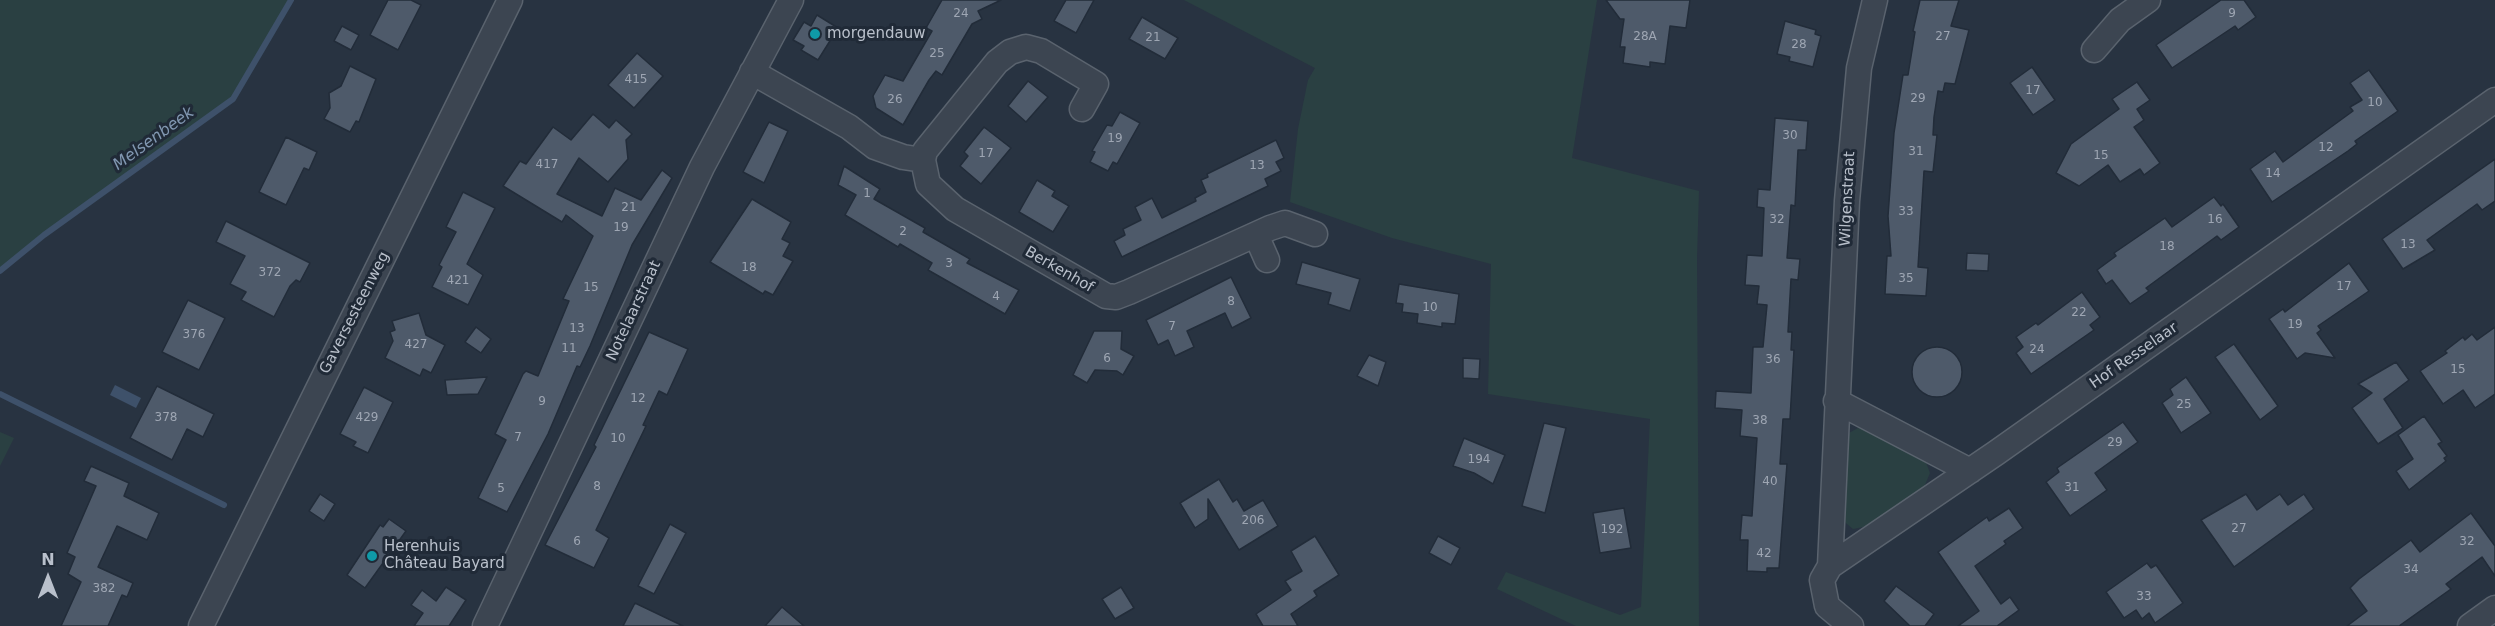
<!DOCTYPE html>
<html>
<head>
<meta charset="utf-8">
<style>
  body { margin:0 }
  #map { position:relative; width:2495px; height:626px; overflow:hidden; background:#283341; font-family:"DejaVu Sans",sans-serif }
  canvas { display:block }
  .north { position:absolute; left:18px; top:548px; width:60px; height:60px; -webkit-text-stroke:4px #202a37; paint-order:stroke; rotate:0deg; font-size:16px; font-weight:700; line-height:24px; text-align:center; color:#b9c0cb }
  .north::after { content:''; display:block; margin:auto; width:21px; height:27px; background:#b9c0cb; clip-path:polygon(50% 0,100% 100%,50% 72%,0 100%) }
</style>
</head>
<body>
<div id="map">
<canvas width="2495" height="626"></canvas>
<div class="north">N</div>
</div>
<script>
const ctx = document.querySelector('canvas').getContext('2d');
ctx.lineJoin = 'round';
function fillPath(path, color) { ctx.fillStyle = color; ctx.fill(path, 'evenodd'); }
const shape = rows => new Path2D(rows.map(r => 'M' + r).join(''));
function strokePath(path, color, width, dash) { ctx.strokeStyle = color; ctx.lineWidth = width; ctx.lineCap = dash ? 'butt' : 'round'; ctx.setLineDash(dash || []); ctx.stroke(path); }
function label(font, color, halo, rows, align = 'center') {
  ctx.font = font + ' "DejaVu Sans",sans-serif'; ctx.lineWidth = 6; ctx.setLineDash([]); ctx.textBaseline = 'middle'; ctx.strokeStyle = halo; ctx.fillStyle = color; for (const [text, x, y, turn = 0] of rows) {
    ctx.save(); ctx.translate(x, y); ctx.rotate((+turn || 0) * Math.PI / 180); ctx.textAlign = isNaN(turn) ? turn : align; if (halo) ctx.strokeText(text, 0, 0); ctx.fillText(text, 0, 0); ctx.restore();
  }
}
fillPath(shape([
  [0,0,291,0,233,99,44,235,0,271],
  [1184,0,1597,0,1572,158,1699,191,1697,259,1699,626,1576,626,1497,589,1506,572,1620,615,1641,607,1650,419,1488,394,1491,264,1392,238,1290,202,1298,129,1308,80,1315,68],
  [1858,428,1871,429,1925,460,1930,473,1924,487,1868,526,1853,529,1841,519,1847,434],
  [0,432,14,438,0,466]
]), '#2a4042');
fillPath(shape([
  [115,385,141,398,136,408,110,395]
]), '#3e516a');
strokePath(shape([
  [0,271,44,235,233,99,291,0],
  [0,394,224,505]
]), '#3e516a', 6);
const building = shape([
  [388,0,411,0,421,5,398,50,370,35,388,0],
  [942,0,1001,0,978,11,982,19,972,24,942,75,936,71,929,80,903,125,876,108,873,96,885,75,903,81,932,31,926,28,942,0],
  [1066,0,1094,0,1076,33,1054,21,1066,0],
  [1606,0,1690,0,1686,28,1670,26,1665,64,1650,62,1650,67,1623,63,1625,47,1620,47,1624,19,1620,19,1606,0],
  [1920,0,1959,0,1951,26,1969,30,1955,84,1945,83,1943,92,1938,91,1934,117,1933,135,1937,135,1933,172,1924,171,1918,267,1928,268,1926,296,1885,294,1887,256,1891,256,1888,216,1894,133,1903,75,1908,75,1915,32,1913,31,1920,0],
  [2221,0,2244,0,2256,17,2238,30,2235,26,2172,68,2156,45,2221,0],
  [817,15,838,28,818,60,801,50,804,46,793,40,804,22,811,26,817,15],
  [1142,17,1178,38,1165,59,1129,39,1142,17],
  [1785,21,1816,30,1815,34,1821,36,1813,67,1789,61,1790,57,1777,54,1785,21],
  [342,26,359,35,351,50,334,41,342,26],
  [637,53,663,76,634,108,608,85,637,53],
  [350,66,376,79,359,122,356,121,350,132,324,119,330,108,329,93,341,86,350,66],
  [2032,67,2055,100,2033,115,2010,83,2032,67],
  [2369,70,2398,111,2355,141,2357,144,2348,151,2272,202,2250,169,2275,151,2283,162,2353,111,2350,107,2362,100,2350,83,2369,70],
  [1028,81,1048,97,1026,122,1008,106,1028,81],
  [2137,82,2150,100,2137,109,2144,120,2134,127,2160,163,2144,175,2140,169,2120,182,2108,165,2079,186,2056,173,2071,144,2119,109,2112,99,2137,82],
  [1120,112,1140,123,1117,164,1113,162,1108,171,1090,162,1095,152,1092,151,1107,125,1112,126,1120,112],
  [593,114,609,128,616,120,632,134,626,140,628,159,608,182,579,158,557,194,602,216,615,188,641,200,662,170,672,178,632,245,590,346,580,367,577,366,548,434,507,512,478,498,506,440,495,434,523,374,526,371,538,376,569,301,563,299,593,236,566,215,562,222,503,186,520,161,526,164,553,127,571,140,593,114],
  [1775,118,1808,121,1806,150,1798,150,1795,206,1791,205,1787,258,1800,259,1798,280,1791,279,1788,332,1792,332,1791,350,1794,350,1790,419,1783,419,1780,464,1787,464,1779,568,1767,568,1767,572,1747,571,1748,540,1740,540,1742,515,1752,516,1757,438,1740,436,1742,410,1715,408,1716,391,1751,393,1753,347,1763,347,1767,305,1757,304,1759,286,1745,285,1747,255,1762,256,1764,208,1757,207,1758,189,1770,190,1775,118],
  [769,122,788,131,764,183,743,172,769,122],
  [984,127,1011,148,981,184,960,166,968,156,964,152,984,127],
  [286,137,317,152,309,170,304,168,286,205,259,192,286,137],
  [1276,140,1284,158,1276,162,1281,171,1265,179,1268,186,1122,257,1114,241,1125,235,1123,229,1141,220,1135,207,1152,198,1162,218,1196,201,1195,198,1206,192,1201,180,1208,177,1207,174,1276,140],
  [2495,159,2495,201,2482,210,2477,204,2427,240,2435,250,2403,269,2382,239,2495,159],
  [844,166,880,189,874,199,925,228,923,232,970,259,967,263,1019,290,1005,314,928,270,932,263,900,244,898,247,845,215,856,195,838,185,844,166],
  [1037,180,1055,191,1052,196,1069,206,1053,232,1019,212,1037,180],
  [463,192,495,208,467,264,483,275,468,305,432,287,442,267,439,265,456,232,446,227,463,192],
  [2214,197,2221,206,2223,204,2239,227,2221,240,2217,236,2146,288,2149,291,2130,304,2112,280,2106,284,2097,270,2116,256,2114,253,2165,218,2172,227,2214,197],
  [752,199,791,222,782,239,790,243,783,256,793,261,773,295,765,291,763,294,710,262,752,199],
  [226,221,310,263,300,282,296,280,290,286,274,317,241,300,246,292,230,284,245,256,216,242,226,221],
  [1967,253,1989,254,1988,271,1966,270,1967,253],
  [1302,262,1360,279,1350,311,1328,304,1331,293,1296,284,1302,262],
  [2349,263,2369,291,2318,326,2321,330,2317,333,2335,358,2305,353,2297,359,2269,319,2283,309,2285,312,2349,263],
  [1231,277,1251,318,1232,328,1225,313,1187,331,1194,347,1175,356,1168,340,1158,345,1146,320,1231,277],
  [1399,284,1459,294,1455,324,1442,323,1442,327,1417,323,1418,314,1402,312,1403,304,1396,303,1399,284],
  [2082,292,2100,317,2090,325,2094,330,2031,374,2016,353,2023,347,2016,337,2036,323,2038,325,2082,292],
  [188,300,225,318,199,370,162,352,188,300],
  [419,313,426,335,445,345,431,373,423,369,420,376,385,358,393,341,390,332,395,330,392,321,419,313],
  [476,327,491,339,481,353,465,342,476,327],
  [2495,327,2495,394,2475,408,2463,390,2443,404,2420,371,2447,353,2445,351,2463,337,2465,340,2472,334,2477,340,2495,327],
  [1094,331,1122,331,1121,349,1134,356,1123,375,1117,371,1095,370,1087,383,1073,375,1094,331],
  [649,332,688,349,667,395,659,391,643,425,646,426,596,530,609,538,594,568,545,545,596,447,594,445,649,332],
  [2234,344,2278,406,2260,420,2215,357,2234,344],
  '1912 372a25 25 0 1 1 50 0a25 25 0 1 1-50 0Z',
  [1369,355,1386,362,1378,386,1357,376,1369,355],
  [1463,358,1480,359,1479,379,1463,378,1463,358],
  [2396,362,2409,380,2384,399,2403,428,2378,444,2352,408,2372,393,2358,384,2396,362],
  [487,377,478,394,447,395,445,380,487,377],
  [2186,377,2211,413,2181,433,2162,403,2173,395,2170,389,2186,377],
  [157,386,214,414,203,437,187,429,172,460,130,438,157,386],
  [364,387,393,402,368,453,353,446,356,442,340,434,364,387],
  [2424,416,2442,442,2438,444,2447,456,2444,458,2446,461,2409,490,2396,471,2413,459,2398,435,2424,416],
  [2123,422,2138,442,2095,473,2107,490,2070,516,2046,482,2059,472,2057,468,2123,422],
  [1544,423,1566,428,1545,513,1522,506,1544,423],
  [1464,438,1505,455,1493,484,1474,473,1453,466,1464,438],
  [91,466,129,483,124,496,159,513,147,540,117,526,98,567,133,583,127,597,122,595,108,626,61,626,81,582,68,574,75,557,67,553,96,486,84,481,91,466],
  [1219,479,1233,502,1237,499,1244,511,1263,500,1278,526,1239,550,1208,499,1208,519,1195,528,1180,503,1219,479],
  [320,494,335,504,324,521,309,511,320,494],
  [2246,494,2257,510,2280,494,2288,505,2304,494,2314,509,2234,567,2201,520,2246,494],
  [1624,508,1631,548,1600,553,1593,513,1624,508],
  [2009,508,2023,528,2004,541,2006,544,1975,566,2001,604,2010,597,2019,610,1997,626,1958,626,1979,611,1938,552,1987,517,1989,521,2009,508],
  [2471,513,2495,546,2495,576,2482,557,2446,584,2451,589,2399,626,2347,626,2367,611,2350,588,2359,579,2411,540,2420,552,2471,513],
  [389,519,406,531,365,588,347,575,380,525,383,527,389,519],
  [670,524,686,533,654,594,638,586,670,524],
  [1315,536,1339,575,1314,591,1317,596,1291,614,1298,626,1263,626,1256,614,1291,590,1285,581,1302,571,1291,551,1315,536],
  [1438,536,1460,548,1451,565,1429,553,1438,536],
  [2147,563,2151,568,2156,565,2183,603,2155,623,2149,613,2142,619,2136,610,2124,618,2106,592,2147,563],
  [1896,586,1934,614,1925,626,1910,626,1884,601,1896,586],
  [446,587,466,600,449,626,414,626,423,613,411,605,422,590,436,601,446,587],
  [1121,587,1134,608,1115,619,1102,599,1121,587],
  [635,603,683,626,623,626,635,603],
  [782,607,804,626,765,626,782,607]
]);
fillPath(building, '#4e5a6a');
strokePath(building, '#222c39', 1.5);
const minor = shape([
  [2094,50,2120,20,2148,0],
  [752,72,849,127,875,147,903,157,923,160],
  [1082,109,1096,84,1041,51,1026,47,1010,52,997,62,925,151,923,160,928,184,955,209,1106,296,1116,297,1129,292,1270,228,1285,223,1315,234],
  [1256,235,1267,260],
  [1836,401,1970,471],
  [1830,566,1847,201,1859,68,1875,0],
  [201,626,510,0],
  [485,626,702,167,791,0],
  [1851,626,1827,606,1822,580,1830,566,1996,453,2495,100],
  [2470,626,2495,608]
]);
strokePath(minor, '#5a636e', 27);
strokePath(minor, '#3c4551', 24);
for (const [x, y, r, color] of [
  [815,34,6,"#0f9aa8"],
  [372,556,6,"#0f9aa8"]
]) { const dot = new Path2D(); dot.arc(x, y, r, 0, 2 * Math.PI); ctx.fillStyle = color; ctx.fill(dot); strokePath(dot, '#202a37', 2); }
label('12px', '#9ea6b3', null, [
  ["24",961,14],
  ["9",2232,14],
  ["28A",1645,37],
  ["27",1943,37],
  ["21",1153,38],
  ["28",1799,45],
  ["25",937,54],
  ["415",636,80],
  ["17",2033,91],
  ["29",1918,99],
  ["26",895,100],
  ["10",2375,103],
  ["30",1790,136],
  ["19",1115,139],
  ["12",2326,148],
  ["31",1916,152],
  ["17",986,154],
  ["15",2101,156],
  ["417",547,165],
  ["13",1257,166],
  ["14",2273,174],
  ["1",867,194],
  ["21",629,208],
  ["33",1906,212],
  ["32",1777,220],
  ["16",2215,220],
  ["19",621,228],
  ["2",903,232],
  ["13",2408,245],
  ["18",2167,247],
  ["3",949,264],
  ["18",749,268],
  ["372",270,273],
  ["35",1906,279],
  ["421",458,281],
  ["17",2344,287],
  ["15",591,288],
  ["4",996,297],
  ["8",1231,302],
  ["10",1430,308],
  ["22",2079,313],
  ["19",2295,325],
  ["7",1172,327],
  ["13",577,329],
  ["376",194,335],
  ["427",416,345],
  ["11",569,349],
  ["24",2037,350],
  ["6",1107,359],
  ["36",1773,360],
  ["15",2458,370],
  ["12",638,399],
  ["9",542,402],
  ["25",2184,405],
  ["378",166,418],
  ["429",367,418],
  ["38",1760,421],
  ["7",518,438],
  ["10",618,439],
  ["29",2115,443],
  ["194",1479,460],
  ["40",1770,482],
  ["8",597,487],
  ["31",2072,488],
  ["5",501,489],
  ["206",1253,521],
  ["27",2239,529],
  ["192",1612,530],
  ["6",577,542],
  ["32",2467,542],
  ["42",1764,554],
  ["34",2411,570],
  ["382",104,589],
  ["33",2144,597]
]);
label('15px', '#b9c0cb', '#202a37', [
  ["morgendauw",827,34],
  ["Herenhuis",384,547],
  ["Château Bayard",384,564]
], 'left');
label('15px', '#b9c0cb', '#202a37', [
  ["Wilgenstraat",1848,199,-87],
  ["Berkenhof",1059,270,30],
  ["Notelaarstraat",634,311,-65],
  ["Gaversesteenweg",355,313,-63],
  ["Hof Resselaar",2134,356,-35]
]);
label('italic 16px', '#8197b1', '#202a37', [
  ["Melsenbeek",154,139,-36]
]);
</script>
</body>
</html>
